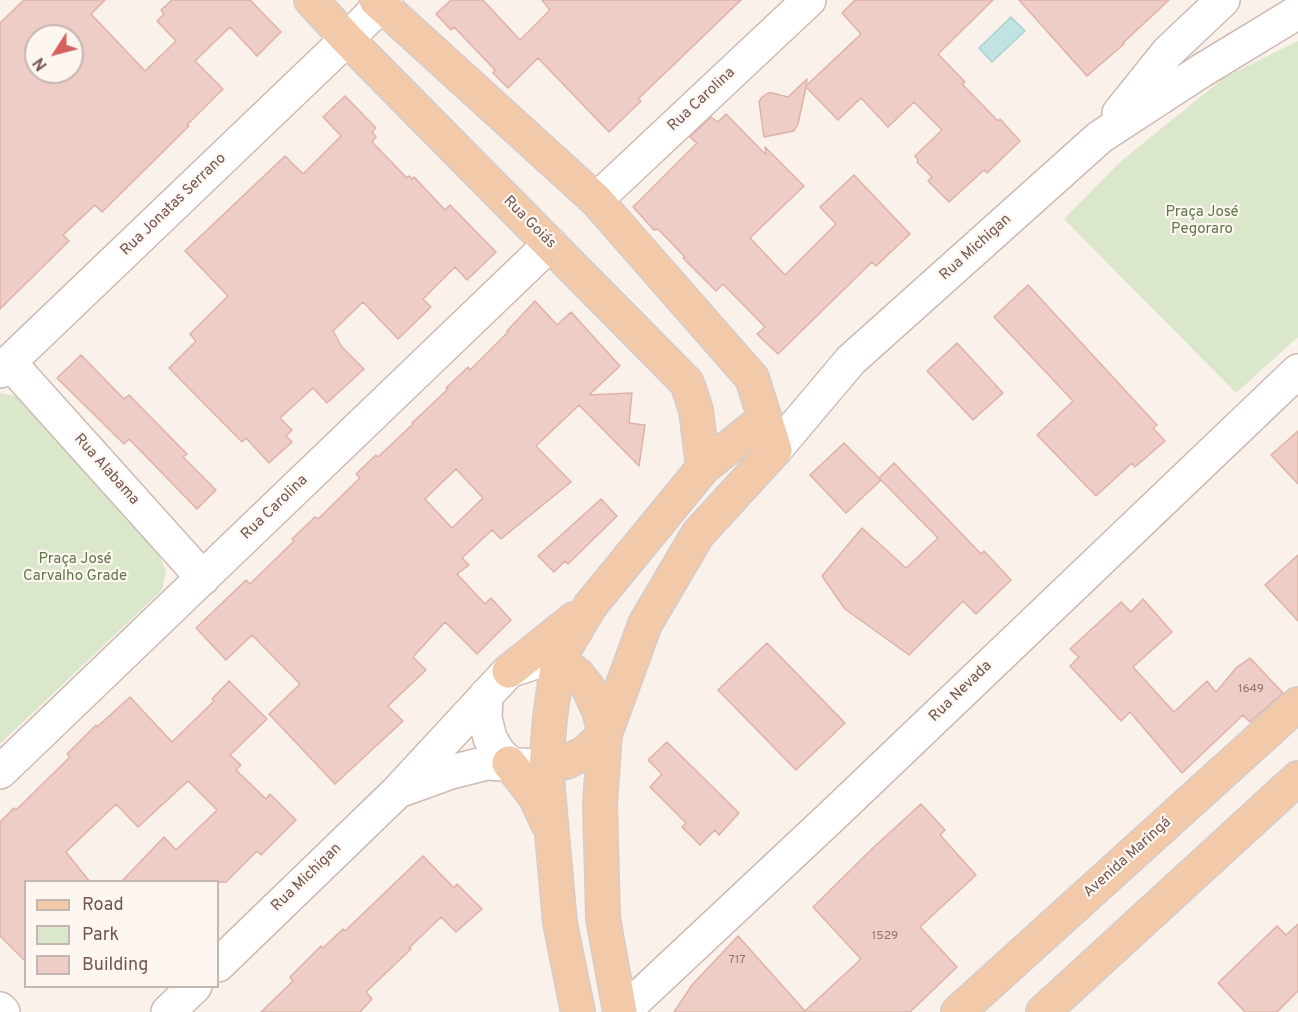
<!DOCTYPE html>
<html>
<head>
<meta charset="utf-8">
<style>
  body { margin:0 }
  #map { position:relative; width:1298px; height:1012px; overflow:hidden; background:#fbf1eb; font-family:Overpass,sans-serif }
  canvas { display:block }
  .legend { position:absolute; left:24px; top:880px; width:195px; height:108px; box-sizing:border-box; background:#fdf6f1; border:2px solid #c6b6b1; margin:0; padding:8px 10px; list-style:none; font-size:18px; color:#735650 }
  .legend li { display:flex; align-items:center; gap:12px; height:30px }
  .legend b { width:30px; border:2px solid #c6b6b1 }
  .north { position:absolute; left:24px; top:24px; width:60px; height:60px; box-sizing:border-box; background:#fdf6f1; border:2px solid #c6b6b1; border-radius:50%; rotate:234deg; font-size:16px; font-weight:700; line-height:24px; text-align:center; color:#735650 }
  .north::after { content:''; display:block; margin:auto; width:21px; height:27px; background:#d7615d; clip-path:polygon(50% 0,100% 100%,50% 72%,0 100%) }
</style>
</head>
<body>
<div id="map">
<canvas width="1298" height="1012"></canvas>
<ul class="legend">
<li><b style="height:8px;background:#f2caaa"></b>Road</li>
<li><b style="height:16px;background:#dbe7ca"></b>Park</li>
<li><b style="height:16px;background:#edcdc5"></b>Building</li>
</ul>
<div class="north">N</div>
</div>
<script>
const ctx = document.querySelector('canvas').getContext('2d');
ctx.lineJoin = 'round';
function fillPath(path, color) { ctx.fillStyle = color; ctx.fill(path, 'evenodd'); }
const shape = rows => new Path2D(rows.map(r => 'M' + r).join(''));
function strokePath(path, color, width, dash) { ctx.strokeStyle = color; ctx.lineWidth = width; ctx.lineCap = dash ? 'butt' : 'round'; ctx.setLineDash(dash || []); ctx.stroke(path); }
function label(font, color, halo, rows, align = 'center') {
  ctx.font = font + ' Overpass,sans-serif'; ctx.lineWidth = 4.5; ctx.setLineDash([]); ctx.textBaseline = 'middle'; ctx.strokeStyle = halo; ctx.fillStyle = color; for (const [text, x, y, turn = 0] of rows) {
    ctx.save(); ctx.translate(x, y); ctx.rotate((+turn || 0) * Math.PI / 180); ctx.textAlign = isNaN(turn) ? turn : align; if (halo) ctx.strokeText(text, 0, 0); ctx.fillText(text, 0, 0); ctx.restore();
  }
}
fillPath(shape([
  [1298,41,1298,337,1236,393,1064,219,1120,162,1225,77],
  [0,393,20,397,157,549,166,571,162,590,0,744]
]), '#dbe7ca');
const water = shape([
  [1011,17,1025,31,992,62,979,48,1011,17]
]);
fillPath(water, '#c1e3e1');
strokePath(water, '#a8d3d2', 1.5);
const building = shape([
  [24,0,105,0,91,14,145,71,176,41,157,21,164,14,161,10,172,0,250,0,281,32,257,56,230,27,195,61,223,89,187,125,189,126,102,212,95,205,63,235,69,241,0,309,0,23,24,0],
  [36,36,72,36,72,72,36,72,36,36],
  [451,0,483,0,520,40,550,10,542,0,741,0,638,99,641,101,609,132,538,58,508,88,493,73,495,70,454,27,451,30,436,14,451,0],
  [855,0,993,0,938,54,965,82,962,84,998,121,1000,119,1020,141,987,173,984,170,949,202,928,181,932,177,917,162,918,160,915,156,942,130,914,102,888,127,861,98,838,120,806,87,798,124,794,131,764,137,759,102,762,97,768,93,772,93,788,97,807,79,806,86,861,34,842,13,855,0],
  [1019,0,1169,0,1123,43,1124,44,1087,76,1019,0],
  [345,96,376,128,372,132,376,137,372,142,407,178,409,176,412,179,414,177,445,210,450,205,496,252,467,280,455,267,423,299,431,307,398,339,363,302,333,331,342,347,364,369,327,403,313,388,280,418,292,430,286,436,292,442,269,463,246,438,242,442,169,368,196,341,190,334,228,296,185,251,285,156,303,174,341,136,323,117,345,96],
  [726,114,766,155,765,147,804,186,750,238,785,275,836,224,820,207,854,175,910,234,876,266,872,262,778,354,757,334,765,327,723,284,716,291,683,258,685,257,658,229,654,230,633,207,697,143,690,137,711,117,718,122,726,114],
  [1028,285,1157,425,1153,428,1165,441,1135,467,1132,463,1096,496,1037,435,1073,401,994,317,1028,285],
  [535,301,557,325,571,312,620,366,589,395,632,393,629,423,645,425,639,466,579,405,536,446,571,482,501,539,492,530,462,558,469,565,457,574,485,604,491,598,511,620,477,654,445,622,413,657,426,670,388,706,403,721,335,784,269,714,300,684,252,635,226,660,196,628,246,580,250,584,294,541,292,539,315,517,318,519,360,478,356,474,376,455,378,457,413,424,412,423,448,389,446,388,468,367,470,370,508,332,507,331,535,301],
  [456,469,483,498,452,528,425,499,456,469],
  [957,343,1003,393,973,420,927,371,957,343],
  [81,355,124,399,129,395,187,454,183,457,216,490,197,509,129,439,124,444,57,378,81,355],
  [1298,431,1298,484,1271,455,1298,431],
  [844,443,881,480,846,513,810,475,844,443],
  [894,463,981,554,984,551,1011,580,976,614,963,601,909,655,845,609,822,576,862,528,906,568,938,538,879,478,894,463],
  [601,499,617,516,568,564,565,561,554,572,538,556,601,499],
  [1298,555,1298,621,1265,585,1298,555],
  [1143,599,1172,632,1133,667,1174,712,1207,681,1216,692,1237,667,1250,658,1283,693,1250,722,1243,715,1182,773,1130,712,1121,721,1070,666,1079,657,1070,649,1121,602,1131,612,1143,599],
  [767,643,845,723,796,770,718,690,767,643],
  [229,681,267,719,230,755,241,765,236,770,266,799,270,794,296,820,261,855,257,851,226,882,121,882,164,837,176,850,217,810,188,781,138,827,116,804,66,852,90,882,26,882,26,962,0,936,0,822,14,808,16,810,70,757,67,754,96,725,97,727,130,697,172,742,214,701,212,699,229,681],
  [667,742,739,813,719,835,715,830,700,845,682,827,686,823,650,787,662,774,648,760,667,742],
  [921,804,945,830,940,835,976,875,920,927,957,967,910,1012,674,1012,692,985,738,936,805,1011,861,959,813,907,874,847,921,804],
  [423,856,454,888,457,884,482,909,456,932,441,917,409,948,411,949,366,992,372,999,360,1012,261,1012,293,981,290,977,321,946,323,948,343,929,345,931,423,856],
  [1298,924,1298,991,1277,1012,1245,1012,1218,983,1277,926,1286,935,1298,924]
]);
fillPath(building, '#edcdc5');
strokePath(building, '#deb2a7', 1.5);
const minor = shape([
  [1119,113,1168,52,1223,0],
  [596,200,809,0],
  [9,362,203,578],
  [0,371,347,39,386,0],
  [775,450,851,360,1100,137,1201,71,1298,12],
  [486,695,485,718,490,738,498,752,509,763],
  [0,772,550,244],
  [401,790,451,772,487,763,537,766],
  [218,965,397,792,509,671,536,662],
  [0,1009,3,1012],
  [168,1012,195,986],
  [623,1012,832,816,1298,371]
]);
const major = shape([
  [311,0,347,39,687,383,696,410,703,468],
  [376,0,596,200,752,378,775,450,698,534,645,624,605,734,600,803,603,918,620,1012],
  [509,671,574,619],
  [509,763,535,796,547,822],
  [546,767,566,762,585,753,605,734,599,711,589,689,578,675,558,660],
  [578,1012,560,923,546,767,550,718,558,660,590,606,703,468,765,418],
  [958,1012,1298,704],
  [1043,1012,1298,778]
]);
strokePath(minor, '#cebab4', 36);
strokePath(major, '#d5ccca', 36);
strokePath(minor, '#fff', 33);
strokePath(major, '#f2caaa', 33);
label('12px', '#92746d', null, [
  ["1649",1251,690],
  ["1529",885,937],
  ["717",737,961]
]);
label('15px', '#735650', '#fdf6f1', [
  ["Rua Carolina",702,100,-43],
  ["Rua Jonatas Serrano",174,205,-44],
  ["Rua Goiás",529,223,45],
  ["Rua Michigan",976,248,-42],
  ["Rua Alabama",106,470,48],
  ["Rua Carolina",275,508,-44],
  ["Rua Nevada",961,692,-44],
  ["Avenida Maringá",1128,858,-42],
  ["Rua Michigan",307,878,-44]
]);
label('15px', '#5f7849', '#fdf6f1', [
  ["Praça José",1202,213],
  ["Pegoraro",1202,230],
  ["Praça José",75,560],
  ["Carvalho Grade",75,577]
]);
</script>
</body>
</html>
